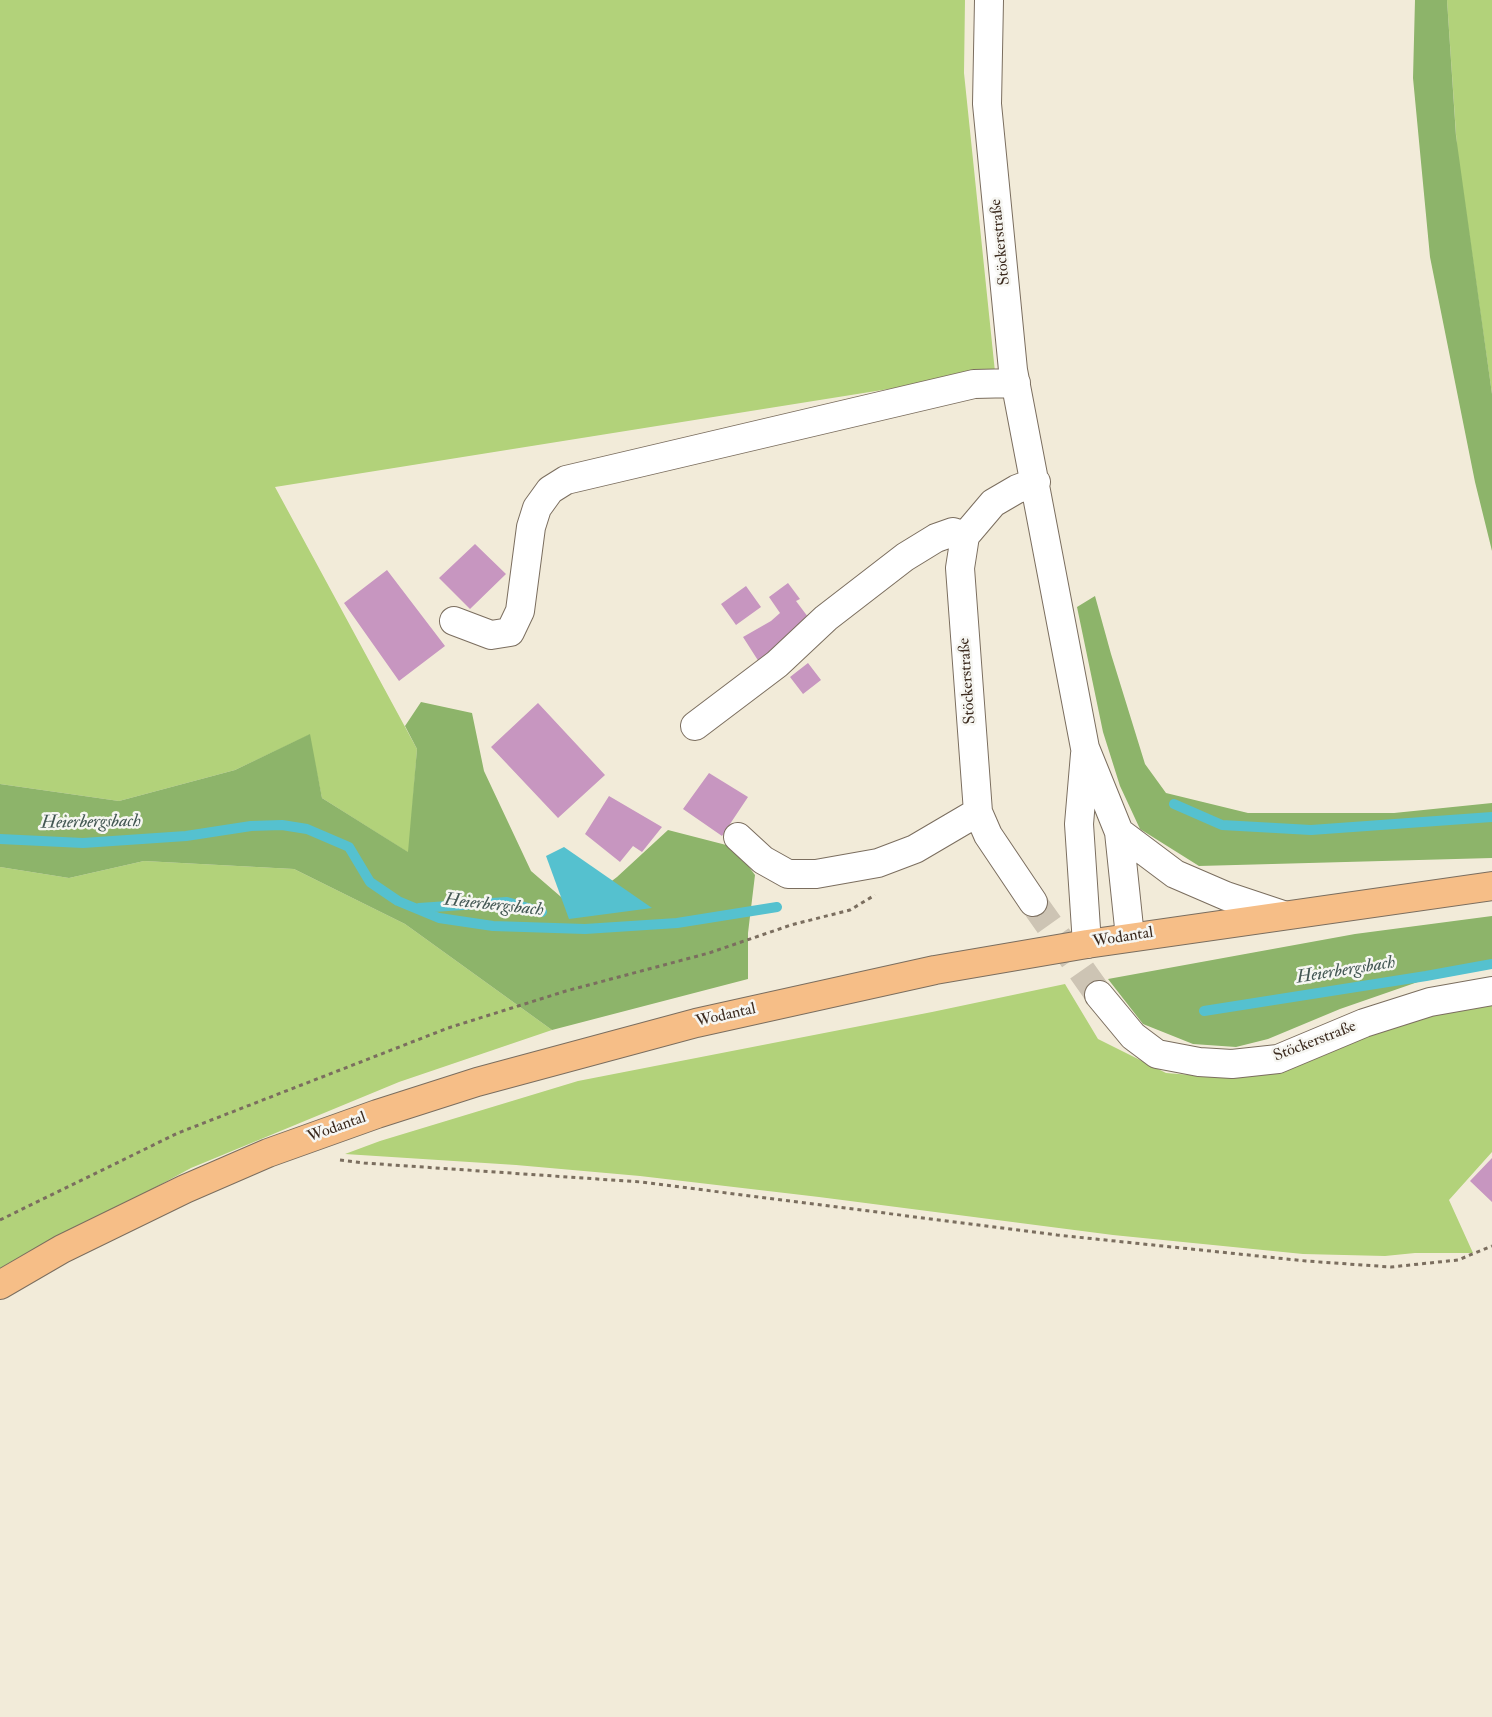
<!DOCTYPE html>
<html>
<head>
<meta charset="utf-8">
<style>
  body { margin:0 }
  canvas { display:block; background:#f2ebd9 }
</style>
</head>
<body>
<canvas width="1492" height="1717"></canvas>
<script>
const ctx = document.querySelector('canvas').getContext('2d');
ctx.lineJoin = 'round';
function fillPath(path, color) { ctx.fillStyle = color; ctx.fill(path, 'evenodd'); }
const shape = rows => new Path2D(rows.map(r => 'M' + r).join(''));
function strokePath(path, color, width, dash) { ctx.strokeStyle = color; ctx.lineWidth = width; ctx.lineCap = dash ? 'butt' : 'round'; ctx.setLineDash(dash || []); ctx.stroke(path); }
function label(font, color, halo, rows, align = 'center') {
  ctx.font = font + ' "IM FELL Double Pica",serif'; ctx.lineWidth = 5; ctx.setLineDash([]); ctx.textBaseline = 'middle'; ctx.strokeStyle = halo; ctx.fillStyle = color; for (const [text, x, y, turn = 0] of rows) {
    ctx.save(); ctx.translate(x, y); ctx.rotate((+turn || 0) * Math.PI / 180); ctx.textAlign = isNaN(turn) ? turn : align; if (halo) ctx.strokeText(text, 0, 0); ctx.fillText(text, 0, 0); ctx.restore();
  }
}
fillPath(shape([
  [0,0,965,0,964,73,995,372,275,487,417,749,409,853,322,798,309,735,235,770,119,801,0,784],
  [1447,0,1492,0,1492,394,1457,149],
  [144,861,294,869,405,924,552,1030,399,1082,191,1168,0,1272,0,867,69,878],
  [1065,984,1098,1039,1166,1073,1228,1078,1280,1070,1331,1052,1385,1026,1492,1000,1492,1152,1449,1200,1473,1253,1415,1253,1385,1256,1303,1254,1113,1235,819,1197,640,1176,516,1165,345,1154,380,1141,578,1081,932,1012]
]), '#b2d27a');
fillPath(shape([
  [1415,0,1447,0,1456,136,1492,394,1492,551,1475,482,1430,257,1413,78],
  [1095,596,1111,654,1145,764,1166,793,1248,813,1394,813,1492,803,1492,858,1199,866,1140,829,1120,786,1103,732,1077,607],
  [421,702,472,713,484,771,531,871,575,909,617,877,668,830,734,847,755,875,748,933,748,979,552,1030,405,924,294,869,144,861,69,878,0,867,0,784,119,801,235,770,310,734,322,798,408,852,417,749,405,726],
  [1492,916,1492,963,1461,967,1340,1009,1268,1039,1236,1047,1193,1044,1143,1024,1108,979,1355,934]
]), '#8db46a');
fillPath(shape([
  [564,847,652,908,569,919,546,856]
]), '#55c1cf');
strokePath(shape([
  [1174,804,1222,825,1311,830,1492,817],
  [0,839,83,843,186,836,251,826,282,825,307,829,349,847,370,882,398,901,439,918,493,926,585,929,677,923,777,907],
  [419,908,507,902,542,912],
  [1204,1011,1426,976,1492,964]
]), '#55c1cf', 10);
fillPath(shape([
  [475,544,506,574,470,609,439,578],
  [387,570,445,646,399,681,344,603],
  [788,583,800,599,796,601,811,621,759,662,743,637,771,621,780,613,769,597],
  [746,586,761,607,736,625,721,604],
  [808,663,821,680,803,694,790,677],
  [538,703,605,775,558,818,491,747],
  [709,773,748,797,722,836,683,809],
  [609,796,662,827,642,852,633,846,620,862,585,834],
  [1492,1158,1492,1202,1470,1181]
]), '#c796c0');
strokePath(shape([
  [1033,902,1099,995]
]), '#cdc4b4', 28, [28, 14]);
const minor = shape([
  [989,0,987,104,1013,370,1085,748,1119,832,1130,937],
  [454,621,491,635,510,632,520,611,531,527,537,508,550,490,566,480,974,384,1016,383],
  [695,726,777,664,826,618,905,557,936,538,953,532,965,536],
  [1085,754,1079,824,1087,944],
  [1119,832,1175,874,1226,896,1283,915],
  [738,837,763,860,788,874,816,874,878,863,915,849,978,812],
  [1033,902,988,835,978,812,960,568,965,536,993,503,1017,489,1036,482],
  [1099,995,1133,1036,1157,1054,1199,1062,1232,1064,1278,1059,1364,1023,1430,1002,1492,991]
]);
const major = shape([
  [0,1285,62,1249,185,1189,268,1153,377,1114,477,1082,696,1023,935,970,1087,944,1492,886]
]);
strokePath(minor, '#7b6e5f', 30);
strokePath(major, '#7b6e5f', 30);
strokePath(shape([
  [340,1160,364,1163,641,1182,1057,1235,1306,1261,1391,1267,1458,1260,1492,1246],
  [0,1220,178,1133,448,1028,566,991,709,953,791,925,850,910,875,895]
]), '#7b6e5f', 3, [4, 4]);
strokePath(minor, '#fff', 28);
strokePath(major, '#f6be87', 28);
label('16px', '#3b2a1e', '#f6f6f2', [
  ["Stöckerstraße",1001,242,-96],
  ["Stöckerstraße",968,681,-94],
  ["Wodantal",1123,938,-9],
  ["Wodantal",726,1016,-13],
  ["Stöckerstraße",1315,1042,-21],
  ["Wodantal",337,1128,-20]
]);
label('italic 18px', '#435753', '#f6f6f2', [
  ["Heierbergsbach",91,823,-1],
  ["Heierbergsbach",494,906,6],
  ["Heierbergsbach",1346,971,-9]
]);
</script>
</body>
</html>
